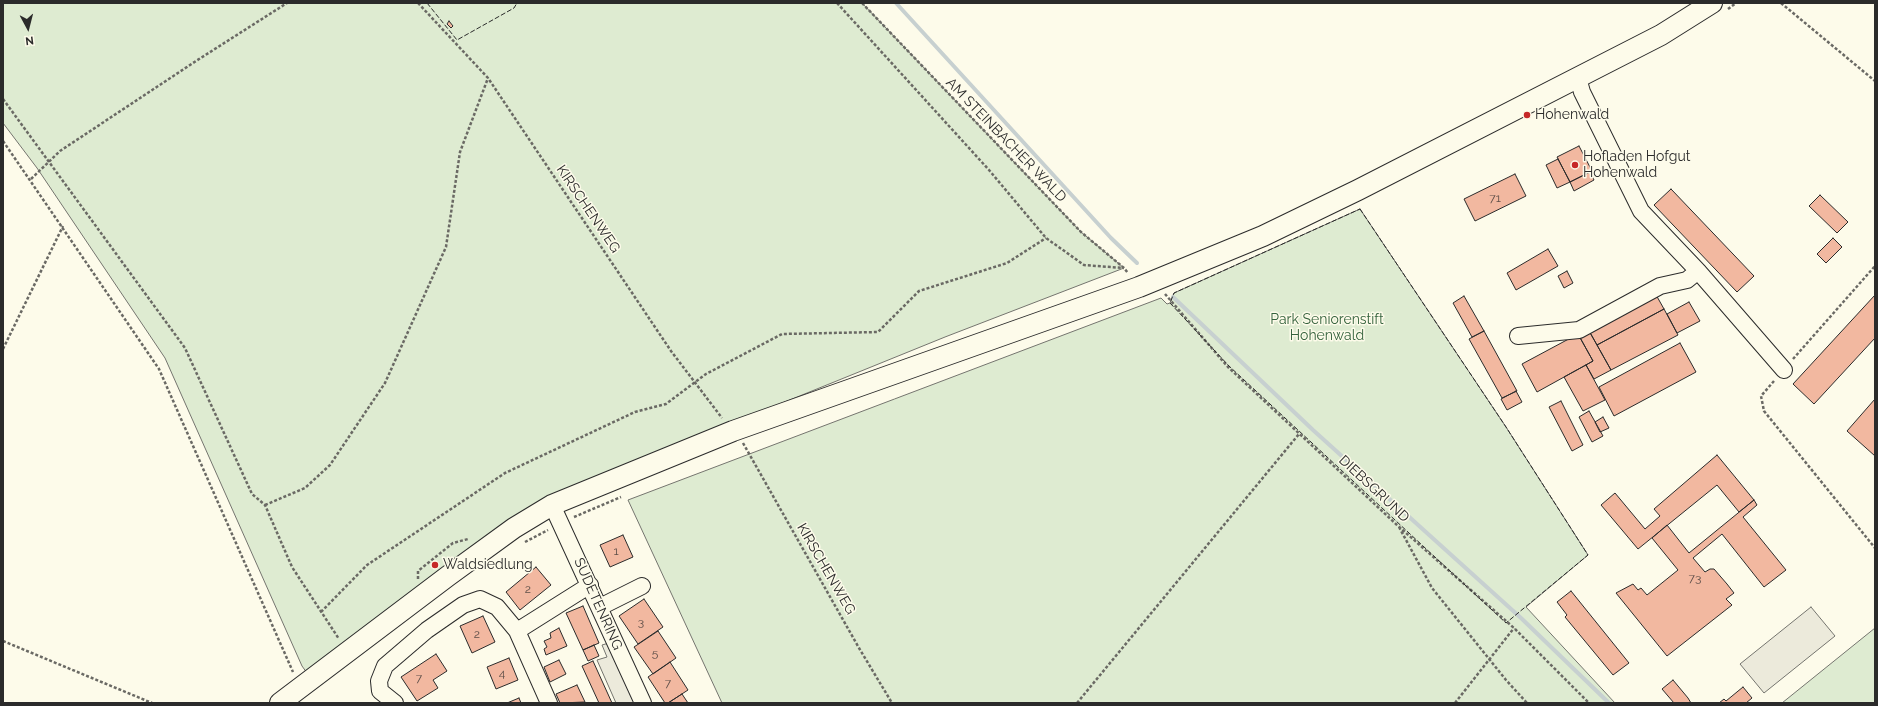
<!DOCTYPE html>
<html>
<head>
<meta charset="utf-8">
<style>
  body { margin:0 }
  #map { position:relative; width:1878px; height:706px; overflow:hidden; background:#fdfbea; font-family:Raleway,sans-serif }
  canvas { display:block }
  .frame { position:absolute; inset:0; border:4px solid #2b2b2b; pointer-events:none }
  .north { position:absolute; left:8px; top:8px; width:40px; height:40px; -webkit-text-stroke:3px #fdfbea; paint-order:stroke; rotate:173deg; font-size:11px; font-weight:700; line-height:16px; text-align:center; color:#2b2b2b }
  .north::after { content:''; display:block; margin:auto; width:14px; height:18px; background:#2b2b2b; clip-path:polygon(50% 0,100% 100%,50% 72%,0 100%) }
</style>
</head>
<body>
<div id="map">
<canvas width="1878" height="706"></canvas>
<div class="frame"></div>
<div class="north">N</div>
</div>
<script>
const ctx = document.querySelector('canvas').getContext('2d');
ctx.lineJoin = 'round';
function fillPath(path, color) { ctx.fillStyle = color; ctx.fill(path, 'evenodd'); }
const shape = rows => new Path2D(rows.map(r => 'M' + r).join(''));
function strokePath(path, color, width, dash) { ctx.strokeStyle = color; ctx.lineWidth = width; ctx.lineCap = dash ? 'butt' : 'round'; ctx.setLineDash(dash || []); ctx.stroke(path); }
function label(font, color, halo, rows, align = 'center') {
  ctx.font = font + ' Raleway,sans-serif'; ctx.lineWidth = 3; ctx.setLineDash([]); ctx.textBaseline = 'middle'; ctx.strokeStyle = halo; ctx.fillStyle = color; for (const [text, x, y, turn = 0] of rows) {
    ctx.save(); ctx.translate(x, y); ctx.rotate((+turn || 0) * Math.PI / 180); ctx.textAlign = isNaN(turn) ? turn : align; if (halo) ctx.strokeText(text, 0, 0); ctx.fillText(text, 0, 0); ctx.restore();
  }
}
const green = shape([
  [3,3,862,3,1081,232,1124,268,945,337,558,494,307,673,302,666,165,358,37,168,3,123,3,3],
  [1360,209,1506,427,1588,555,1526,607,1615,703,722,703,628,500,1161,298,1167,304,1170,303,1174,293,1360,209],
  [1875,628,1875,703,1782,703,1875,628]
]);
fillPath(green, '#deebd1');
strokePath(green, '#74746e', 1);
const parking = shape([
  [1811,607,1835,636,1764,693,1740,664,1811,607],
  [609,643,637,703,616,703,597,660,607,657,602,645,609,643]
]);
fillPath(parking, '#eceadb');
strokePath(parking, '#74746e', 1);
strokePath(shape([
  [896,3,1111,238,1137,263],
  [1173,297,1313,430,1521,618,1609,703]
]), '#c7d0d0', 4);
const building = shape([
  [449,21,453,26,451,28,447,24,449,21],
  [1579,146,1592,171,1570,182,1557,157,1579,146],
  [1558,159,1570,182,1557,188,1546,165,1558,159],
  [1590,172,1594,180,1574,191,1570,182,1590,172],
  [1515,174,1526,196,1475,221,1464,199,1515,174],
  [1671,189,1754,276,1737,292,1654,205,1671,189],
  [1820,195,1848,222,1837,233,1809,206,1820,195],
  [1833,238,1842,247,1826,263,1817,254,1833,238],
  [1548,249,1558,266,1516,290,1507,273,1548,249],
  [1567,271,1573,283,1564,288,1558,276,1567,271],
  [1655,293,1664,309,1597,345,1588,329,1655,293],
  [1875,295,1875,338,1814,404,1793,384,1875,295],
  [1464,296,1484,331,1472,337,1453,303,1464,296],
  [1689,302,1700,321,1677,333,1667,314,1689,302],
  [1664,309,1678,335,1611,370,1597,345,1664,309],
  [1588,329,1611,370,1594,379,1586,365,1593,361,1578,334,1588,329],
  [1484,331,1517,391,1502,398,1469,339,1484,331],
  [1578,334,1593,361,1537,392,1522,364,1578,334],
  [1680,343,1696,372,1614,416,1599,387,1680,343],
  [1586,365,1605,400,1583,411,1564,377,1586,365],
  [1516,391,1522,402,1507,410,1501,399,1516,391],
  [1875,399,1875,456,1847,431,1875,399],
  [1561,401,1583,445,1572,451,1549,407,1561,401],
  [1589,411,1603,436,1592,442,1579,417,1589,411],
  [1603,417,1609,428,1600,432,1595,422,1603,417],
  [1717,455,1754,500,1739,512,1717,485,1638,549,1601,505,1615,493,1645,529,1660,516,1654,509,1717,455],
  [1754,500,1757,505,1743,517,1786,570,1764,587,1722,534,1693,558,1705,572,1710,569,1714,569,1727,584,1734,593,1726,599,1732,605,1667,656,1616,593,1633,584,1638,590,1641,588,1647,595,1678,570,1652,538,1667,525,1689,553,1754,500],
  [623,535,633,557,610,567,600,545,623,535],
  [536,567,551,585,520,610,506,592,536,567],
  [1571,591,1629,663,1613,675,1565,617,1567,615,1557,602,1571,591],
  [644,599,663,627,638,644,619,616,644,599],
  [583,606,599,643,583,650,566,613,583,606],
  [483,616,495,642,472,653,460,626,483,616],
  [559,628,567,646,546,655,544,649,547,647,544,641,551,638,550,633,559,628],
  [658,631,676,658,653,674,634,647,658,631],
  [594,645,599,656,588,661,583,650,594,645],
  [436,654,447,671,433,680,438,688,417,701,401,677,436,654],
  [509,658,518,680,496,689,487,667,509,658],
  [559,660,566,674,550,682,544,667,559,660],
  [593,661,612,703,599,703,582,666,593,661],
  [670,662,688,690,668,703,665,703,648,677,670,662],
  [1673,680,1688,698,1691,703,1674,703,1662,689,1673,680],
  [577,685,585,702,560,703,556,694,577,685],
  [1743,687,1752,698,1746,703,1719,703,1724,699,1726,701,1743,687],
  [682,694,688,703,668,703,682,694],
  [519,698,521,703,507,703,519,698]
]);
fillPath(building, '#f2b8a0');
strokePath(building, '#2b2b2b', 1);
const minor = shape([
  [1578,78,1582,92,1641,211,1698,271,1784,370],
  [1518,336,1579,330,1660,286,1687,280,1698,271],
  [552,505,643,703],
  [600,607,642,586],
  [517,631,549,703],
  [395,703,380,691,379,681,385,666,427,630,463,605,480,599,497,607,517,631,590,585]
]);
const major = shape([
  [280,703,448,576,514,528,552,505,733,431,1139,287,1263,236,1358,190,1661,35,1712,3]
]);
strokePath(minor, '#2b2b2b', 18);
strokePath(major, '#2b2b2b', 22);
strokePath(shape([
  [418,3,488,78,671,351,722,418],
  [837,3,989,170,1046,238,1084,265,1124,268],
  [862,3,1081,232,1124,268,1128,273],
  [1781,3,1875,81],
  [1728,9,1736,3],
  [3,99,185,348,252,494,265,505,292,567,339,639],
  [3,141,159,369,293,672],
  [31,179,60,151,196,61,287,3],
  [1165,294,1228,367,1397,525,1514,628,1589,703],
  [3,349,63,226],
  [1793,359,1875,266],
  [1774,381,1761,396,1764,411,1875,548],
  [743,443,859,648,892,703],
  [265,505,305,488,330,465,385,383,446,247,460,152,488,78],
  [574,517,621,497],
  [1399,527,1432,588,1506,680,1527,703],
  [525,542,548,530],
  [418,579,418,571,453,543,468,539],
  [321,612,367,565,505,473,635,412,666,404,706,374,782,334,878,332,919,291,1007,263,1046,238],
  [3,641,152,703],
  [1077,703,1299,434],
  [1455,703,1514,628]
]), '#6a6964', 2.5, [3, 2]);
strokePath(minor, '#fdfbea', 16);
strokePath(major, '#fdfbea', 20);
strokePath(shape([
  [427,3,457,40,514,8,517,3],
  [1360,209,1506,427,1588,555,1506,623,1229,366,1170,303,1174,293,1360,209]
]), '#2b2b2b', 1, [5, 2]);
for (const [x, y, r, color] of [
  [1527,115,4,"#c62828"],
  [1575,165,4,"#c62828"],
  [435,565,4,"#c62828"]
]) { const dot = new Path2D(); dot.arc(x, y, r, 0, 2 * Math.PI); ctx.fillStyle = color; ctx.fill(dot); strokePath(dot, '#fdfbea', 1.5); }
label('12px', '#5d4e48', null, [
  ["71",1495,198],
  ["1",616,551],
  ["73",1695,578],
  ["2",528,589],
  ["3",641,622],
  ["2",477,634],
  ["5",655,653],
  ["4",502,673],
  ["7",419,678],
  ["7",668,683]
]);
label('14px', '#2b2b2b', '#fdfbea', [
  ["Hohenwald",1535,115],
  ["Hofladen Hofgut",1583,157],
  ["Hohenwald",1583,173],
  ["Waldsiedlung",443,565]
], 'left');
label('14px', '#2b2b2b', '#fdfbea', [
  ["AM STEINBACHER WALD",1006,140,46],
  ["KIRSCHENWEG",588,209,56],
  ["DIEBSGRUND",1374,489,43],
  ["KIRSCHENWEG",826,569,60],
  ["SUDETENRING",598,604,66]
]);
label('14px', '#34623c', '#fdfbea', [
  ["Park Seniorenstift",1327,320],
  ["Hohenwald",1327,336]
]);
</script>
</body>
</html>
